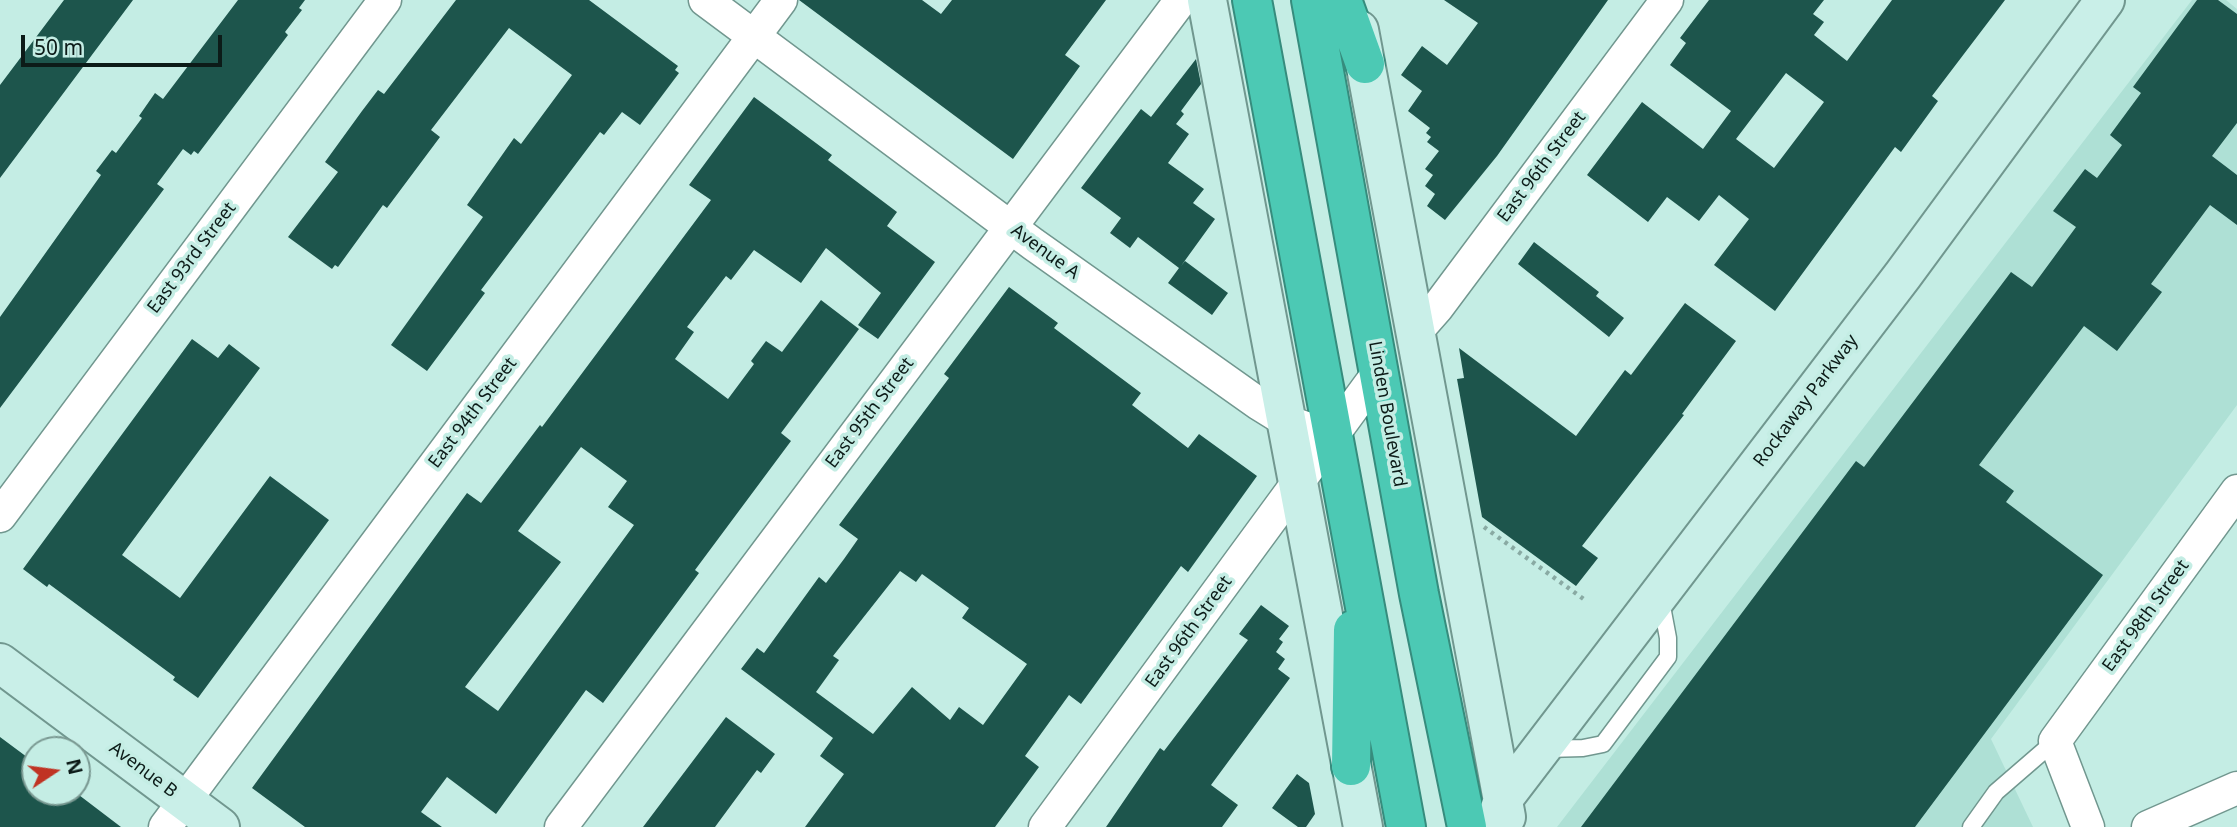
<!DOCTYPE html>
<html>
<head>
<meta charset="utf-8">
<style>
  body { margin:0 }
  #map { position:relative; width:2237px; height:827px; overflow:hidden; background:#c4ede4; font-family:"Noto Sans",sans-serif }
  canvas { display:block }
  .north { position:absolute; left:21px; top:736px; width:70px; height:70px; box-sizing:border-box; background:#c4ede4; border:2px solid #7a9992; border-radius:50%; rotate:77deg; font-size:19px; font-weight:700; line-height:28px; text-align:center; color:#0c1b18 }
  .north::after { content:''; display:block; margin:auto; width:24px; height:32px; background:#c03323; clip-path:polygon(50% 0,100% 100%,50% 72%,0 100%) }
  .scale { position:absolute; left:21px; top:35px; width:201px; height:32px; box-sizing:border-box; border:4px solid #0c1b18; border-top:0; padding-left:9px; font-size:21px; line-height:24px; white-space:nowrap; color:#0c1b18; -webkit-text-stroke:5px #c4ede4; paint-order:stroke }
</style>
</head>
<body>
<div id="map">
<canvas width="2237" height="827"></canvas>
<div class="north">N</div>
<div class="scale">50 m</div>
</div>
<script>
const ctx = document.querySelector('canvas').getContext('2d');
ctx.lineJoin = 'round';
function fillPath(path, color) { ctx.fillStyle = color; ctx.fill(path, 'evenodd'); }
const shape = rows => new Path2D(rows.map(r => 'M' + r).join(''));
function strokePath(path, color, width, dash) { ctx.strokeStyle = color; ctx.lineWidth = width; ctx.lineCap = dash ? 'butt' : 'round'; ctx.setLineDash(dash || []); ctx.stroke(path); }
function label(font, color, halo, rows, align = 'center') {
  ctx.font = font + ' "Noto Sans",sans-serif'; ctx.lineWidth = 7; ctx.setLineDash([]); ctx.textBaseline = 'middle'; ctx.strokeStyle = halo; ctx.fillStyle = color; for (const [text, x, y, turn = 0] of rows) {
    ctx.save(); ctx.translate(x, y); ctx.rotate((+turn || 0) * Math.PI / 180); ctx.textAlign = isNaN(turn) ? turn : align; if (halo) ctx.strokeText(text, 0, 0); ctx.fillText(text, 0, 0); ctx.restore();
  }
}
fillPath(shape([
  [2192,0,2226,0,2237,9,2237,405,1991,739,2033,827,1557,827]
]), '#aee0d5');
fillPath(shape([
  [64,0,133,0,0,178,0,85],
  [238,0,305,0,299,8,302,10,285,32,288,35,198,154,194,151,191,155,183,149,157,184,164,189,0,408,0,317,101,175,96,171,112,150,116,153,142,118,139,116,155,93,163,99],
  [456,0,589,0,678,66,675,70,679,73,640,125,622,112,604,135,600,132,481,290,485,293,427,371,391,345,483,217,467,205,514,138,521,144,572,75,509,28,431,130,440,137,387,208,383,205,338,267,335,265,332,269,288,237,338,172,325,162,362,111,378,90,384,94],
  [799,0,922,0,941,14,952,0,1106,0,1065,55,1080,66,1013,159],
  [1444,0,1608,0,1497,156,1445,220,1427,206,1435,194,1425,186,1433,175,1425,169,1439,151,1427,142,1431,137,1426,133,1430,128,1408,111,1422,91,1401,75,1422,46,1447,65,1478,23],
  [1709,0,1824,0,1813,14,1824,22,1814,35,1847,61,1892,0,2005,0,1932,96,1938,101,1901,152,1895,147,1775,311,1714,265,1749,219,1719,195,1699,221,1667,197,1648,222,1587,175,1642,102,1703,149,1731,111,1670,65,1686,43,1680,38],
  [1786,73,1824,102,1774,168,1736,139],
  [2197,0,2218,0,2237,14,2237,123,2212,156,2237,175,2237,225,2210,205,2151,284,2162,292,2117,351,2084,326,1979,465,2014,491,2006,502,2103,575,1915,827,1581,827,1856,461,1864,467,2011,272,2032,287,2076,227,2053,211,2085,169,2097,178,2122,145,2110,135,2141,93,2133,87],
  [1196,59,1201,84,1181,111,1184,114,1176,124,1189,134,1168,163,1204,189,1193,203,1215,219,1181,266,1185,261,1228,293,1212,315,1168,283,1179,268,1138,237,1130,248,1110,233,1121,218,1081,188,1141,109,1151,117],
  [754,97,832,155,828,160,897,212,887,226,935,262,878,339,858,325,881,293,826,248,801,283,754,250,731,280,726,276,687,327,694,332,675,359,728,399,754,364,751,361,766,341,782,352,821,300,859,329,781,433,791,441,695,570,699,573,603,703,586,690,496,814,447,777,421,812,442,827,305,827,252,788,467,493,481,503,540,425,542,427,711,200,689,185],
  [581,447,627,481,608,507,634,525,498,711,465,687,561,562,518,531],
  [1534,242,1599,292,1596,296,1624,318,1609,337,1518,264],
  [1009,287,1058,323,1054,328,1141,393,1132,405,1188,448,1199,434,1257,476,1188,572,1181,566,1081,704,1069,695,1025,756,1039,767,995,827,805,827,844,774,820,756,833,738,741,669,757,648,764,653,819,577,826,583,844,559,858,539,839,525,949,378,944,374],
  [900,571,916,582,922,574,969,608,962,618,1027,664,983,725,959,707,950,720,912,687,873,734,816,692,839,660,833,656],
  [1685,303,1736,341,1682,414,1684,415,1582,546,1598,558,1576,586,1482,517,1457,379,1464,378,1459,348,1576,436,1625,370,1631,375],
  [192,339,218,358,229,344,260,368,122,555,180,598,270,476,329,520,198,698,173,680,175,677,49,584,47,587,23,569],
  [1261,605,1289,626,1279,639,1283,642,1276,652,1285,659,1278,669,1290,678,1211,785,1238,805,1222,827,1106,827,1160,748,1164,751,1248,640,1239,634],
  [726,717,775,754,761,773,757,770,715,827,643,827],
  [0,737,35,763,35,792,75,792,121,827,0,827],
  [1297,774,1309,783,1315,814,1306,827,1298,827,1272,808]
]), '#1d554c');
const lane = shape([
  [1546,749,1583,748,1603,744,1668,657,1668,638,1661,601],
  [1971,827,1996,792,2055,741]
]);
const street = shape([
  [705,0,1033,244,1259,404,1288,422,1333,437],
  [1415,333,1437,308,1667,0],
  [0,516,385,0],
  [165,827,781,0],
  [561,827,1181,0],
  [1045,827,1379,372],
  [2088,827,2055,741,2237,491],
  [2148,827,2237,788]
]);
const secondary = shape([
  [1207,0,1363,827],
  [1359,30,1506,817],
  [0,663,220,827],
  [1494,827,1503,799,1903,275,2105,0]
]);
const highway = shape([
  [1252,0,1406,827],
  [1311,0,1419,594,1467,827],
  [1342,0,1365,64],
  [1351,766,1353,630]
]);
strokePath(lane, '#71978f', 19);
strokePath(street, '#71978f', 35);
strokePath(secondary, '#71978f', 42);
strokePath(highway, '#368c7d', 42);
strokePath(shape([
  [1484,527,1585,600]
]), '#89aaa3', 4.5, [3.5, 5]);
strokePath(lane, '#fff', 16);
strokePath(street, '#fff', 32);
strokePath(secondary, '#c9efe8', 38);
strokePath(highway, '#4cc9b4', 38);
label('18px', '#0c1b18', '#c4ede4', [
  ["East 96th Street",1542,167,-53],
  ["Avenue A",1045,252,36],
  ["East 93rd Street",192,258,-53],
  ["Rockaway Parkway",1806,401,-53],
  ["East 94th Street",473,413,-53],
  ["East 95th Street",870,413,-53],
  ["Linden Boulevard",1387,414,80],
  ["East 98th Street",2146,616,-54],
  ["East 96th Street",1189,632,-54],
  ["Avenue B",143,770,37]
]);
</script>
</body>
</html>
